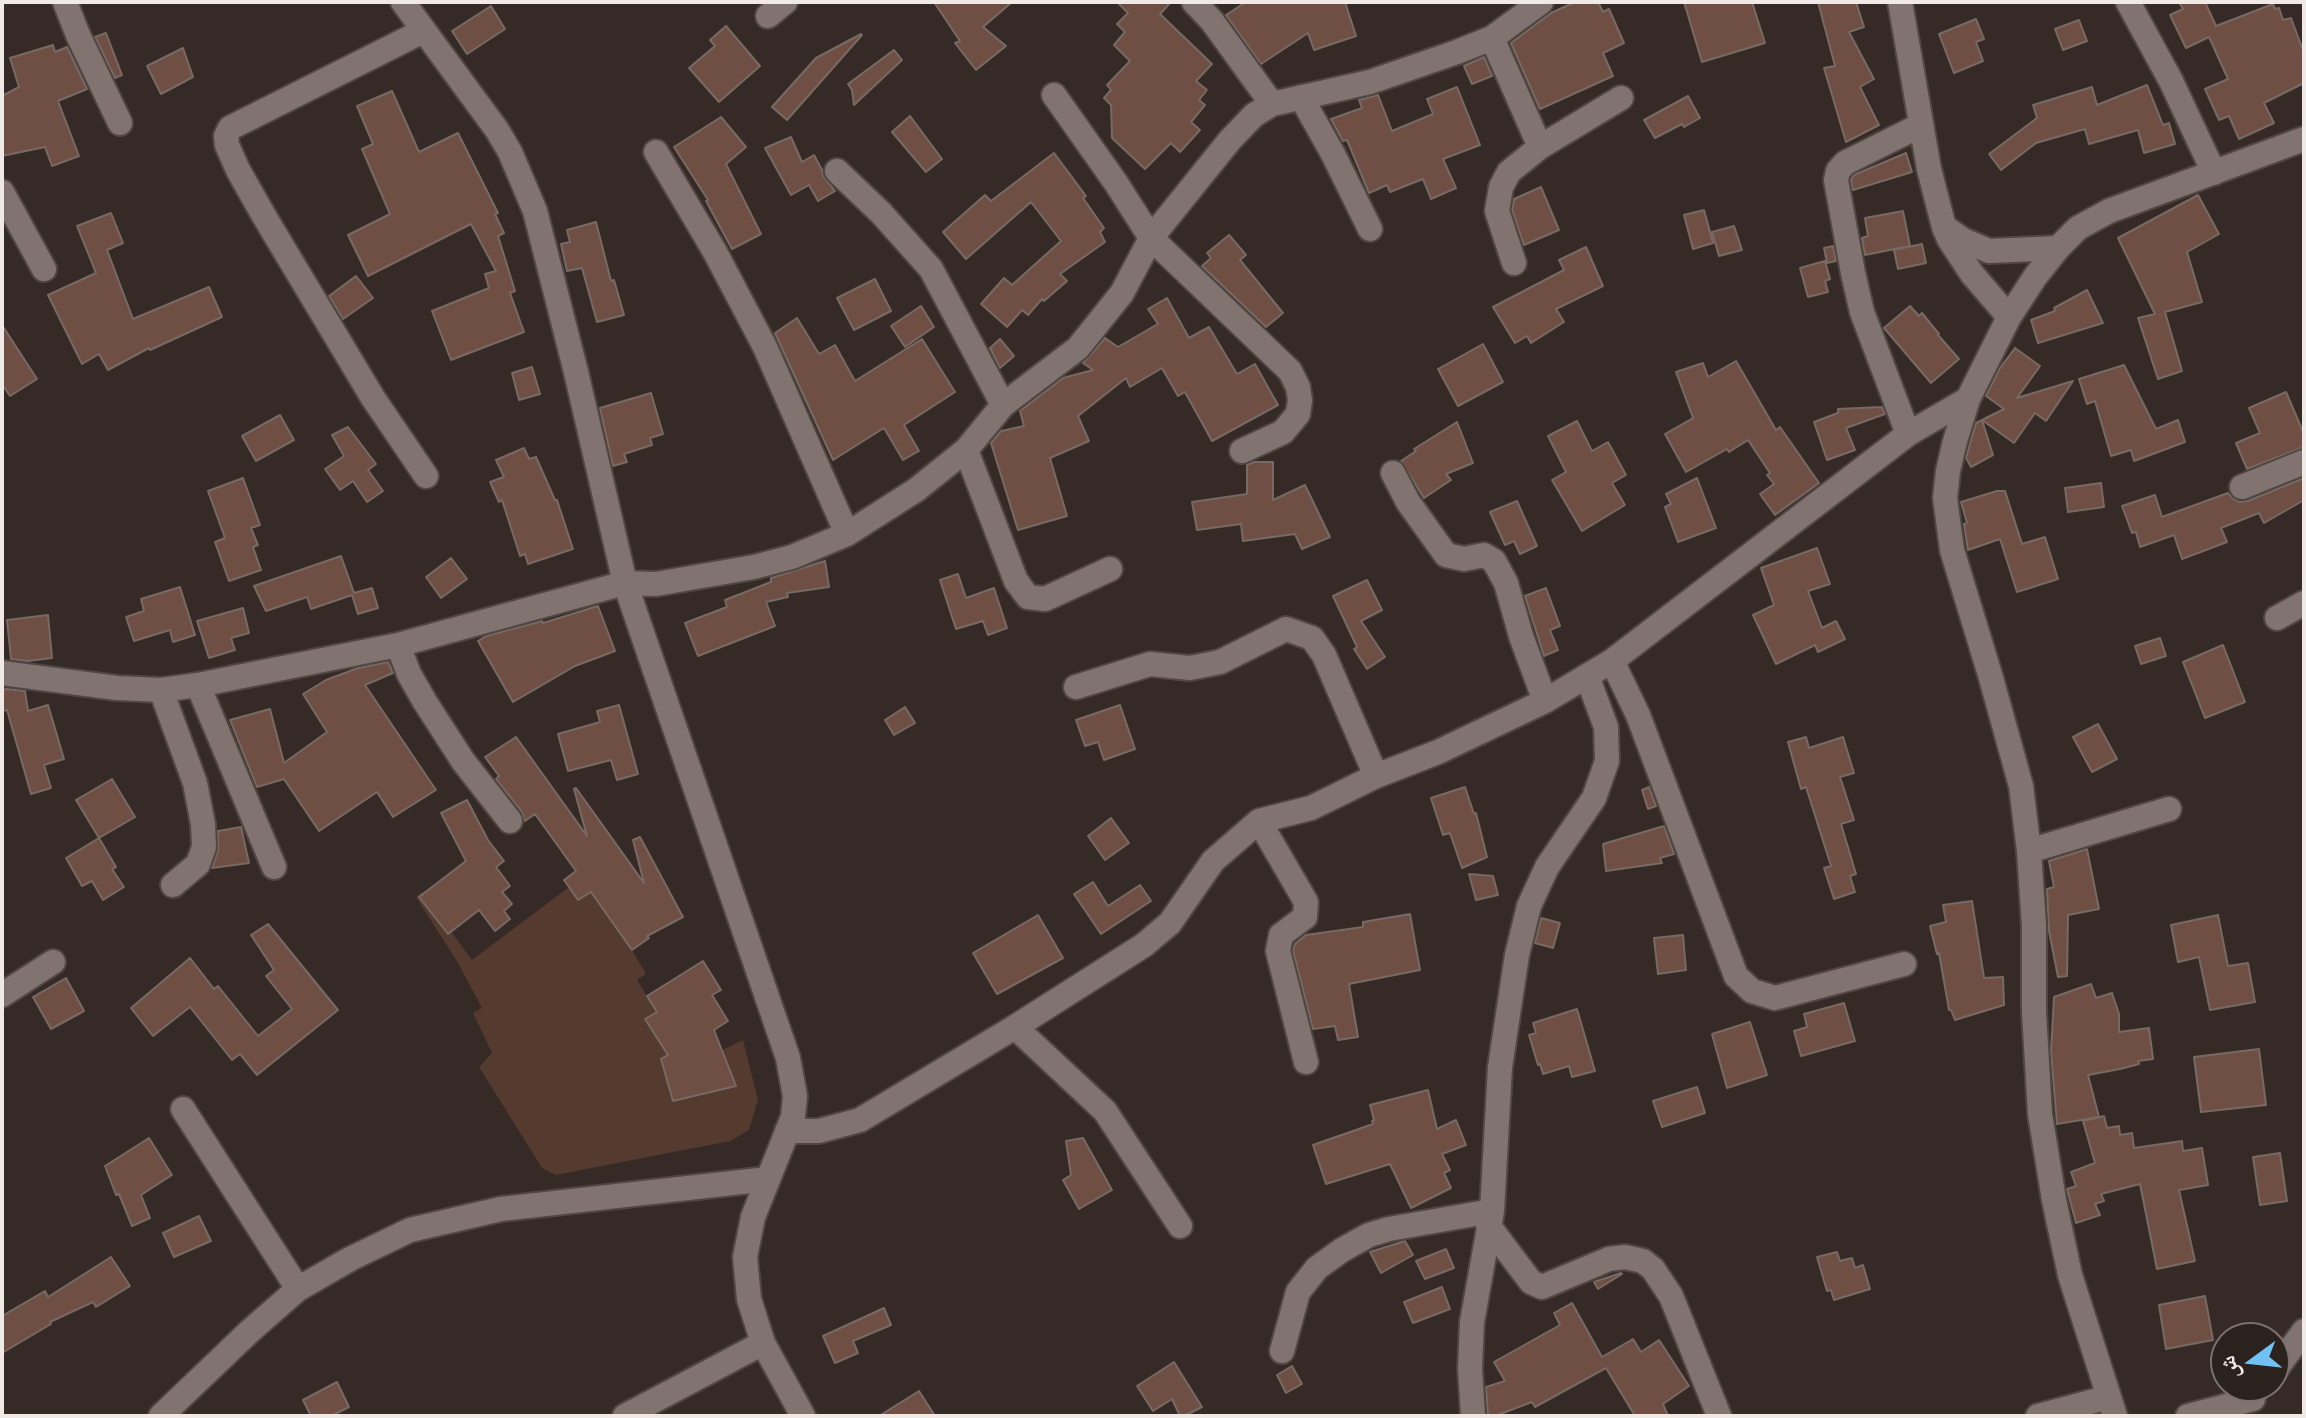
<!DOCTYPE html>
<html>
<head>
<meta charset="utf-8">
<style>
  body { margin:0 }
  #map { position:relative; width:2306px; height:1418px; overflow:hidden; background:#352a26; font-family:"Public Sans","Noto Naskh Arabic",sans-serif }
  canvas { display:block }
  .frame { position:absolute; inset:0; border:4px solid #f0e9e6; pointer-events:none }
  .north { position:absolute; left:2210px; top:1322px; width:80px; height:80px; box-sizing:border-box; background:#2b211d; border:2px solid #7a716d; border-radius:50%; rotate:255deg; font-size:22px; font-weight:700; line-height:32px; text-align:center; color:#f0e9e6 }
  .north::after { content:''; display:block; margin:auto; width:28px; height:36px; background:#70c1f4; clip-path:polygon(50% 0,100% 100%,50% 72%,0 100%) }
</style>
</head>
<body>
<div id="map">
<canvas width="2306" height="1418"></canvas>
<div class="frame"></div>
<div class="north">ش</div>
</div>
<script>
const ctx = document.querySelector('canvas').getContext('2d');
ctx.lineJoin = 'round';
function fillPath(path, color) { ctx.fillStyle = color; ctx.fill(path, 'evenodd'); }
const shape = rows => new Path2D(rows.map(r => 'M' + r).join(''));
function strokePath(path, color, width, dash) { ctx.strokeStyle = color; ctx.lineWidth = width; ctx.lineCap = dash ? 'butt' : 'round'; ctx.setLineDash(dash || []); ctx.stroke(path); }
fillPath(shape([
  [569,887,578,900,591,892,632,950,646,974,637,980,657,1012,646,1018,668,1055,664,1058,722,1050,743,1040,758,1100,749,1130,730,1141,556,1175,542,1168,479,1067,492,1053,473,1013,482,1008,458,963,416,897,422,892,472,960]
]), '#553a30');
const building = shape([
  [934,2,1012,2,983,27,1006,46,976,70,955,43,960,41,934,2],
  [1117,2,1171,2,1160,14,1212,64,1196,81,1207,90,1199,100,1205,105,1191,122,1200,130,1180,152,1171,143,1145,169,1112,138,1111,105,1104,98,1111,90,1107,85,1130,61,1114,45,1125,32,1117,24,1128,13,1117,2],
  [1246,2,1345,2,1356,36,1314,50,1308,33,1261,64,1226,15,1246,2],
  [1575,2,1598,2,1603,12,1609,9,1624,43,1603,53,1613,76,1540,109,1511,43,1551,13,1575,2],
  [1684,2,1752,2,1765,43,1702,62,1684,2],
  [1818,2,1856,2,1864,27,1849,32,1874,79,1860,87,1879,125,1846,142,1824,68,1835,66,1818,2],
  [2179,2,2205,2,2216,26,2273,4,2275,9,2279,8,2283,20,2291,18,2304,53,2304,83,2264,103,2274,123,2239,139,2229,116,2219,120,2205,89,2228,79,2209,37,2186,48,2170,15,2183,9,2179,2],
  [491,6,505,29,467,54,452,31,491,6],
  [1976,19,1984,39,1976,42,1983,61,1954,73,1939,34,1976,19],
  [2079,20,2087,41,2063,50,2055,29,2079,20],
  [726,26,760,66,719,102,689,68,715,46,710,40,726,26],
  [106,33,122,75,115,78,95,37,106,33],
  [861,34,862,35,787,120,772,107,816,58,861,34],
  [53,45,55,52,67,47,87,89,58,101,79,156,52,166,45,147,2,156,2,96,19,87,10,58,53,45],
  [183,48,193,77,161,94,147,66,183,48],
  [894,50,902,60,854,105,852,90,848,84,894,50],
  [1484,57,1492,76,1472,84,1464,66,1484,57],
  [2147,85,2163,125,2169,123,2175,144,2144,153,2138,130,2089,144,2085,129,2036,143,2001,170,1989,154,2037,118,2033,105,2092,87,2097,105,2147,85],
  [1457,87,1480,145,1443,159,1456,188,1431,199,1423,179,1390,192,1387,185,1369,193,1347,140,1343,141,1331,119,1362,108,1359,100,1378,95,1392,131,1433,114,1427,99,1457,87],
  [392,91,419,152,458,133,498,213,495,214,504,233,498,236,515,291,510,293,524,332,451,360,432,311,489,288,485,274,496,271,471,224,368,276,348,235,390,214,362,149,373,144,357,106,392,91],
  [1688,96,1700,118,1684,127,1682,124,1655,138,1644,120,1688,96],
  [910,116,942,159,926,172,892,132,910,116],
  [721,117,746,147,726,164,761,234,732,249,706,201,708,200,674,147,721,117],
  [791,137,802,162,814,155,822,170,823,176,835,191,818,201,809,185,791,195,765,148,791,137],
  [1054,153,1086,196,1083,198,1104,228,1100,232,1105,242,1060,274,1067,281,1044,301,1042,299,1028,315,1022,310,1007,327,981,304,1004,278,1012,285,1061,241,1031,202,966,259,943,232,985,195,991,201,1054,153],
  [1906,153,1912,172,1853,190,1851,180,1854,175,1906,153],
  [1541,187,1559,230,1524,245,1512,210,1514,199,1541,187],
  [2198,195,2219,234,2187,252,2202,302,2165,312,2182,371,2158,379,2138,318,2155,314,2118,238,2198,195],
  [1704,210,1713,243,1693,249,1684,215,1704,210],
  [1903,211,1910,246,1865,255,1862,238,1868,236,1865,218,1903,211],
  [111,213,123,243,107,250,133,319,209,287,222,317,150,350,149,348,108,370,99,354,82,364,48,295,96,273,77,226,111,213],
  [596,222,611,281,614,280,624,315,597,322,582,268,567,271,561,244,570,242,567,230,596,222],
  [1734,226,1742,250,1719,256,1712,232,1734,226],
  [1229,235,1246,255,1240,260,1283,313,1266,327,1202,266,1211,258,1207,253,1229,235],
  [1922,244,1926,263,1898,269,1894,250,1922,244],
  [1833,246,1836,261,1827,263,1824,248,1833,246],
  [1586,247,1603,286,1556,309,1564,322,1531,343,1527,336,1515,343,1493,307,1564,270,1559,260,1586,247],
  [1825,261,1830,279,1825,281,1828,292,1808,297,1800,268,1825,261],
  [356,276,373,298,343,319,329,296,356,276],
  [875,279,891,311,854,330,837,298,875,279],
  [2087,290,2103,323,2038,343,2031,320,2055,311,2054,308,2087,290],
  [1167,298,1189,338,1209,327,1237,374,1255,364,1278,405,1212,441,1185,392,1178,396,1162,368,1130,387,1126,378,1078,416,1089,441,1050,458,1067,516,1018,530,991,443,1001,431,1024,426,1020,411,1063,378,1093,370,1083,363,1105,338,1118,347,1158,324,1148,309,1167,298],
  [921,306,934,327,905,347,891,326,921,306],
  [1910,306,1919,316,1922,313,1939,334,1938,335,1959,359,1931,383,1884,328,1910,306],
  [797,318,819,354,835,345,855,381,922,339,955,392,904,425,919,451,903,460,884,428,833,460,775,333,797,318],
  [2,325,37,379,10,396,2,384,2,325],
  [1000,339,1014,356,1000,368,990,348,1000,339],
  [1483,344,1503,382,1458,406,1438,369,1483,344],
  [2015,348,2040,366,2017,398,2073,381,2046,421,2035,413,2014,443,1982,420,1993,455,1971,467,1966,458,1976,423,2004,409,1986,396,2000,368,2015,348],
  [1736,361,1776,430,1780,427,1819,483,1775,515,1760,494,1774,484,1767,475,1770,473,1748,440,1729,452,1727,449,1686,472,1665,434,1693,418,1676,372,1703,363,1708,377,1736,361],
  [2124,365,2156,429,2178,420,2185,442,2134,461,2131,450,2111,456,2095,401,2087,404,2079,379,2124,365],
  [532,367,540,394,519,400,512,373,532,367],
  [2286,392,2304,434,2304,447,2247,469,2236,443,2260,433,2249,408,2286,392],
  [651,393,663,434,650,438,652,445,624,454,627,462,613,466,600,408,651,393],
  [1882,407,1885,414,1846,428,1855,450,1827,460,1814,422,1838,413,1838,409,1882,407],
  [280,415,294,440,256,461,242,436,280,415],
  [1577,421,1592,451,1608,442,1626,475,1612,483,1625,505,1582,531,1552,480,1566,472,1548,436,1577,421],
  [1457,422,1473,463,1446,474,1451,480,1424,498,1401,461,1416,451,1414,449,1457,422],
  [348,427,376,464,368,470,383,491,367,502,353,481,340,490,325,469,344,456,332,435,348,427],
  [524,448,529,459,536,457,555,500,557,500,573,549,528,564,525,554,520,556,502,500,499,502,490,482,504,477,496,460,524,448],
  [1254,462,1273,462,1273,500,1305,485,1330,537,1302,549,1295,534,1243,541,1241,524,1197,530,1192,502,1247,494,1247,465,1254,462],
  [243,478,260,525,251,528,258,545,253,547,261,570,229,581,215,542,225,538,208,491,243,478],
  [1697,478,1716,528,1678,542,1665,507,1671,504,1666,494,1697,478],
  [2304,478,2304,500,2264,523,2259,513,2221,528,2227,542,2182,559,2174,535,2140,547,2136,532,2132,533,2122,506,2155,495,2162,517,2228,493,2232,498,2239,502,2248,501,2304,478],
  [2101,483,2104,507,2068,512,2065,488,2101,483],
  [1997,491,2005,491,2022,544,2045,537,2058,579,2017,592,2000,539,1968,550,1964,524,1967,523,1961,502,1997,491],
  [1517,501,1537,546,1520,554,1514,541,1505,545,1490,512,1517,501],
  [1817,548,1830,584,1808,591,1822,628,1836,621,1845,639,1818,652,1815,645,1776,664,1753,615,1774,605,1761,568,1817,548],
  [341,556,354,593,372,588,378,608,358,614,352,595,311,609,307,597,266,611,254,586,341,556],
  [451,558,467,579,441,598,426,577,451,558],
  [825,561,829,587,787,593,788,597,766,602,775,626,698,656,685,623,727,607,725,600,771,582,771,578,825,561],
  [958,574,966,598,994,588,1007,628,988,635,983,621,956,629,940,580,958,574],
  [1367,580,1382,610,1361,621,1385,657,1367,669,1354,649,1357,647,1333,596,1367,580],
  [180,587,195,635,173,642,170,630,134,641,126,617,144,611,141,599,180,587],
  [1546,588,1560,626,1550,630,1558,650,1544,656,1525,596,1546,588],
  [598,606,615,651,575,666,513,702,478,641,486,636,542,621,543,623,598,606],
  [243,608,249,633,231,638,235,650,209,658,197,621,243,608],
  [48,615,52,658,28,661,11,659,7,620,48,615],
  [2160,638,2166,656,2141,664,2135,646,2160,638],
  [2223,645,2245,702,2205,718,2183,662,2223,645],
  [388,662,393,673,365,685,436,790,393,817,377,792,319,831,284,779,257,787,230,720,270,709,284,763,327,732,303,694,326,680,358,668,388,662],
  [7,689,25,691,28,711,48,705,64,759,44,765,51,788,31,794,7,710,2,711,2,690,7,689],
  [619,705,638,774,617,780,611,760,568,771,558,734,600,722,597,711,619,705],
  [1120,705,1135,749,1104,760,1098,742,1085,746,1076,720,1120,705],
  [905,707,915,723,894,735,885,720,905,707],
  [2098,724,2117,759,2092,772,2073,737,2098,724],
  [516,737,587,836,574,789,576,788,644,883,633,840,640,837,683,917,647,936,649,938,632,950,591,892,578,900,564,880,576,871,535,814,525,821,522,812,496,779,499,776,485,757,516,737],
  [1806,737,1809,748,1843,737,1854,773,1840,777,1854,820,1841,824,1856,874,1850,876,1855,892,1834,899,1824,868,1831,866,1806,787,1801,789,1788,742,1806,737],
  [112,779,135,817,99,838,76,800,112,779],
  [1465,787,1474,814,1476,813,1487,857,1462,868,1450,833,1443,835,1431,798,1465,787],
  [1649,787,1656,806,1648,809,1642,790,1649,787],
  [467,800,488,840,504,861,496,867,510,886,502,892,512,904,504,911,510,919,495,931,479,910,448,934,419,897,466,861,441,813,467,800],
  [1111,818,1129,843,1105,860,1088,836,1111,818],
  [1664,826,1674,854,1660,858,1662,863,1606,871,1603,844,1664,826],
  [241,827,249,863,212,868,218,851,218,831,241,827],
  [99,838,116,867,112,869,124,887,103,900,92,881,82,886,66,858,99,838],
  [2087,849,2099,909,2068,915,2067,976,2058,977,2049,931,2047,889,2054,887,2049,861,2087,849],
  [1469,874,1493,876,1498,895,1476,900,1469,874],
  [1093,882,1108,906,1140,885,1151,901,1101,934,1074,894,1093,882],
  [1972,901,1984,978,2003,977,2004,1005,1955,1020,1951,1010,1949,1010,1939,953,1937,954,1930,926,1946,922,1943,905,1972,901],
  [1410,914,1420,970,1349,984,1358,1037,1338,1040,1335,1026,1313,1029,1293,951,1295,944,1306,935,1363,927,1363,922,1410,914],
  [1038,915,1063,958,997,994,973,953,1038,915],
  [2218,915,2228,966,2248,963,2255,1002,2210,1010,2199,957,2178,962,2171,925,2218,915],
  [1541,918,1560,923,1553,948,1535,943,1541,918],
  [268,924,338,1010,257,1075,240,1054,232,1060,190,1007,153,1036,131,1008,190,958,214,989,218,986,258,1036,292,1009,266,976,274,970,251,935,268,924],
  [1683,935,1686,970,1658,974,1654,938,1683,935],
  [703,961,721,990,712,995,728,1021,714,1030,736,1086,673,1101,661,1059,668,1055,645,1019,657,1012,647,996,703,961],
  [66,978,84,1011,51,1029,33,997,66,978],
  [2091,984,2096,998,2112,993,2119,1014,2119,1032,2149,1028,2153,1059,2138,1061,2139,1064,2120,1069,2088,1075,2099,1117,2057,1124,2051,1052,2054,997,2091,984],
  [1844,1003,1855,1041,1801,1056,1794,1031,1807,1027,1804,1014,1844,1003],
  [1577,1009,1595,1071,1572,1077,1569,1066,1543,1074,1540,1064,1538,1065,1529,1035,1536,1033,1533,1023,1577,1009],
  [1750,1022,1767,1075,1727,1088,1712,1034,1750,1022],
  [2259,1049,2266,1105,2201,1112,2194,1057,2259,1049],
  [1697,1087,1705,1113,1662,1127,1653,1101,1697,1087],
  [1428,1090,1437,1129,1456,1120,1466,1145,1442,1154,1450,1170,1444,1173,1451,1188,1411,1208,1390,1164,1326,1184,1313,1145,1373,1124,1372,1121,1374,1120,1370,1105,1428,1090],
  [2104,1116,2107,1128,2119,1126,2120,1135,2132,1133,2134,1148,2182,1141,2183,1151,2202,1148,2208,1185,2179,1190,2195,1261,2157,1269,2140,1184,2101,1194,2104,1201,2095,1204,2100,1215,2076,1223,2067,1189,2076,1186,2071,1172,2095,1163,2083,1121,2104,1116],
  [149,1138,172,1175,141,1195,150,1218,132,1226,119,1194,116,1195,105,1166,149,1138],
  [1083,1138,1112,1190,1079,1209,1063,1180,1071,1175,1066,1141,1083,1138],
  [2280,1153,2287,1201,2260,1205,2253,1157,2280,1153],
  [199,1216,211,1241,174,1257,163,1233,199,1216],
  [1405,1241,1413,1255,1381,1273,1370,1252,1405,1241],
  [1446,1249,1454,1268,1425,1279,1416,1261,1446,1249],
  [1837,1252,1840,1261,1852,1258,1855,1268,1863,1265,1870,1289,1834,1300,1831,1290,1827,1291,1817,1257,1837,1252],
  [111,1257,130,1286,96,1307,93,1302,50,1322,51,1324,2,1353,2,1316,45,1291,48,1297,111,1257],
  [1621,1273,1622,1274,1598,1289,1594,1282,1621,1273],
  [1442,1287,1450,1309,1413,1323,1404,1302,1442,1287],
  [2205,1296,2213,1340,2166,1349,2159,1305,2205,1296],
  [1572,1303,1602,1357,1633,1339,1641,1352,1659,1340,1689,1386,1663,1404,1668,1416,1635,1416,1606,1368,1535,1407,1532,1402,1495,1416,1488,1416,1486,1387,1505,1381,1494,1362,1560,1325,1554,1313,1572,1303],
  [884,1308,891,1325,853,1341,858,1353,835,1363,823,1336,884,1308],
  [1174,1362,1202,1407,1184,1416,1180,1416,1172,1399,1153,1411,1137,1386,1174,1362],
  [1292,1366,1302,1384,1286,1393,1277,1375,1292,1366],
  [337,1382,349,1407,331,1416,311,1416,303,1400,337,1382],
  [919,1391,935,1416,879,1416,919,1391]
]);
fillPath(building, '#6f4f43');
strokePath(building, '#776a65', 2);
const street = shape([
  [65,2,78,35,120,123],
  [403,2,497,130,510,152,535,211,576,372,625,583,788,1058,795,1096,793,1117,753,1217,745,1257,749,1299,763,1343,803,1416],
  [1194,2,1212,21,1272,104],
  [1900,2,1929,169,1944,227,1949,239,1972,274,2009,317],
  [2128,2,2171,81,2214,173],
  [768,16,785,2],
  [423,31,230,128,226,136,227,145,238,170,264,216,373,398,426,476],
  [1492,38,1540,147],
  [1054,95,1116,183,1151,238,1290,371,1298,387,1300,400,1298,414,1283,432,1242,451],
  [1301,97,1333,154,1370,229],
  [656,152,715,252,765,347,847,534],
  [837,171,881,213,931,269,1003,405],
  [2,192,44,269],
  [1946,228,1963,240,1989,251,2058,248],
  [1514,263,1497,211,1501,187,1509,172,1540,147,1621,98],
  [1908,434,1862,312,1853,273,1836,180,1838,171,1845,163,1921,125],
  [966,450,1016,581,1028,597,1045,599,1110,569],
  [1393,473,1408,502,1446,555,1464,559,1484,555,1494,561,1506,583,1521,636,1545,701],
  [2242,487,2304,462],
  [2277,618,2304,603],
  [398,645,409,674,425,702,463,761,510,821],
  [1612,661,1638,715,1736,976,1752,991,1775,998,1904,964],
  [2,673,117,688,161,690,198,685,398,645,625,583,656,584,754,567,792,557,847,534,916,490,966,450,1003,405,1078,348,1122,293,1151,238,1230,140,1254,115,1272,104,1370,82,1457,52,1492,38,1541,2],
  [198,685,274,867],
  [1076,687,1150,664,1190,668,1220,662,1286,629,1312,638,1324,655,1376,776],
  [161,690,195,783,203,824,204,847,198,864,173,885],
  [1259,821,1306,902,1305,917,1281,935,1278,951,1306,1062],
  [2029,851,2169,809],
  [2,995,53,962],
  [1015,1027,1105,1111,1180,1226],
  [183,1109,298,1289],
  [787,1131,819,1131,860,1120,1015,1027,1144,945,1170,923,1213,861,1259,821,1311,808,1376,776,1438,752,1545,701,1612,661,1908,434,1968,399],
  [1488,1225,1531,1282,1542,1287,1609,1259,1625,1257,1643,1261,1653,1269,1671,1296,1719,1416],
  [1282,1351,1298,1292,1317,1268,1342,1250,1369,1235,1389,1229,1492,1211],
  [2274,1372,2304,1331],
  [161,1416,250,1331,298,1289,350,1259,410,1230,501,1209,768,1179],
  [625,1416,763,1343],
  [1473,1416,1470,1368,1472,1322,1492,1211,1500,1067,1517,955,1529,906,1547,867,1594,798,1607,761,1606,727,1587,676],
  [2038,1416,2109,1397],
  [2115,1416,2070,1275,2054,1200,2040,1114,2034,1012,2034,926,2029,851,2021,786,1991,678,1952,550,1945,498,1948,471,1955,441,1968,399,2009,317,2035,277,2058,248,2078,228,2109,211,2304,139],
  [2188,1416,2253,1399]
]);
strokePath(street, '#504643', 28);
strokePath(street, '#817470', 24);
</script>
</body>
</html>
